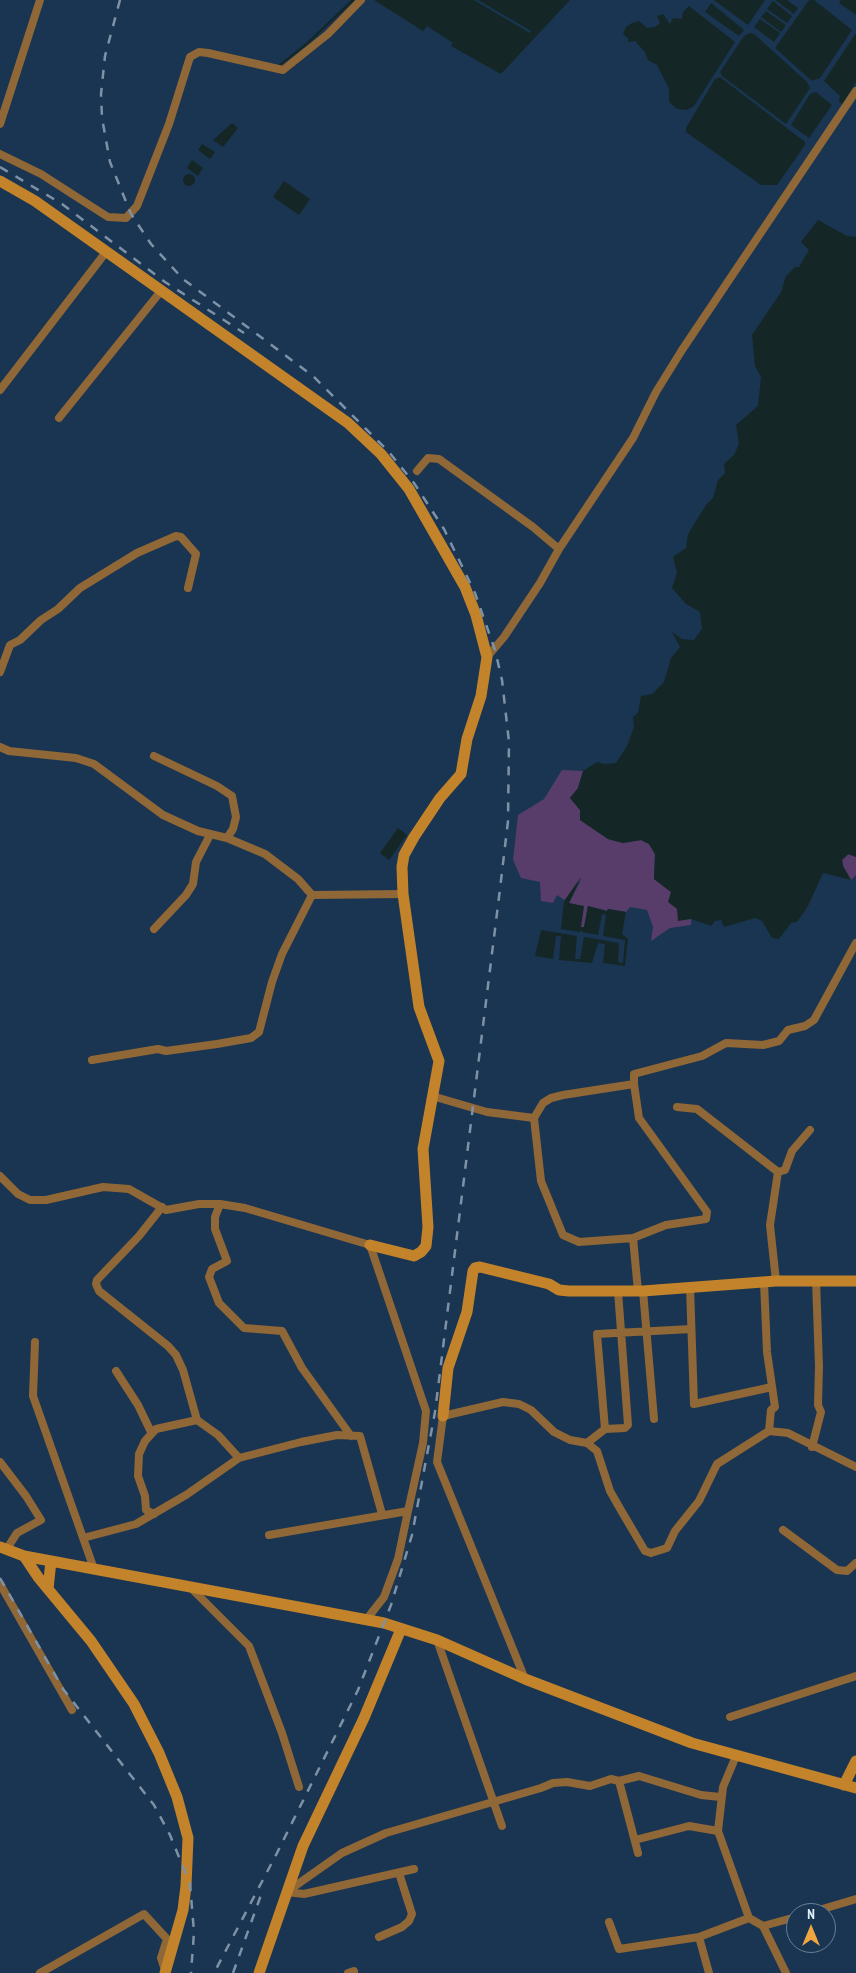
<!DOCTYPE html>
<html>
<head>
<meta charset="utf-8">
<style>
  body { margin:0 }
  #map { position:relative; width:856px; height:1973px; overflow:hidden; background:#1a3551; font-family:"PT Sans Narrow",sans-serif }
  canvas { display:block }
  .north { position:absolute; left:786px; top:1903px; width:50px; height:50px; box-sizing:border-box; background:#1a3551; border:1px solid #6a7f95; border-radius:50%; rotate:0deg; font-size:14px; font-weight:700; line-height:20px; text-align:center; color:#e1eefc }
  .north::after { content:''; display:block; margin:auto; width:18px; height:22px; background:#f1a540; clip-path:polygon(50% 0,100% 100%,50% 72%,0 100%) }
</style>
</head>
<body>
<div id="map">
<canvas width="856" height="1973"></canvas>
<div class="north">N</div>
</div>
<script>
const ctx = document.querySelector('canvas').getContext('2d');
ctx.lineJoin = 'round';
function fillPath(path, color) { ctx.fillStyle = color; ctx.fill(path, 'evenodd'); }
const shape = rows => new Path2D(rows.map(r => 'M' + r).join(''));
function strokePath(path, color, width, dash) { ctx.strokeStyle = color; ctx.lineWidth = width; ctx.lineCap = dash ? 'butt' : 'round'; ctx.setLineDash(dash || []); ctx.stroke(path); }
fillPath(shape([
  [562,770,583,771,578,788,570,798,580,810,580,820,608,839,623,843,641,840,649,844,655,854,654,879,671,892,691,919,691,925,670,928,651,941,653,927,647,910,630,907,626,912,608,909,607,911,588,906,584,927,581,927,569,903,582,878,566,901,557,895,553,903,541,901,540,882,521,878,513,860,518,815,544,799],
  [849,854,856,857,856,875,851,880,843,866,842,860]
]), '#583d6b');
fillPath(shape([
  [351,0,355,0,307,45,280,66,278,65,306,43],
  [374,0,474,0,530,33,531,31,478,0,570,0,501,74,451,46,453,43,427,26,423,31],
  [714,0,765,0,748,25],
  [775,0,787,0,798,8,794,14],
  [809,0,814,0,852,30,820,78,812,81,775,48],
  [841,0,856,0,856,15,839,3],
  [773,1,792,16,787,23,767,9],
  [711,3,744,30,739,36,705,12],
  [689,6,735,42,694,106,687,110,677,109,669,102,669,89,657,65,648,60,645,52,635,41,628,42,628,38,623,34,626,27,632,23,639,21,647,28,655,27,660,23,657,16,663,14,670,24,673,18,682,19,683,12],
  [766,11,786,25,781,32,761,17],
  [760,19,780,33,774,42,754,27],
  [750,33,754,34,807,82,810,88,786,124,722,76,720,72,744,36],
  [856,33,856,82,842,104,839,101,840,96,824,81],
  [720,77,805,142,805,145,777,185,761,185,686,132,686,128,715,79],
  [816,92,832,105,809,138,791,125,810,94],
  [232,123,238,128,223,147,213,140],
  [202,144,215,152,210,159,198,150],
  [192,160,203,168,198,176,187,168],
  '183 180a6 6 0 1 1 12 0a6 6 0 1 1-12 0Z',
  [284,181,310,199,299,215,273,197],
  [818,220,847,236,856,237,856,857,848,854,842,860,843,866,851,880,823,873,808,906,797,922,791,923,779,939,772,938,762,921,755,918,724,927,721,920,715,921,711,926,691,919,678,921,677,909,668,902,671,892,654,879,655,854,649,844,641,840,623,843,608,839,580,820,580,810,570,798,578,788,583,771,597,762,605,764,616,763,627,746,634,727,633,717,638,713,641,696,652,694,664,682,671,658,680,647,672,632,682,639,694,640,702,629,700,612,686,604,672,588,677,573,673,557,686,548,688,534,706,505,713,498,718,480,725,473,724,464,734,455,739,444,736,425,758,406,761,377,755,366,752,335,781,292,786,276,795,267,799,267,809,250,801,242],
  [398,828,407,835,389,860,380,853],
  [581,877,569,903,584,906,581,927,584,927,588,906,607,911,608,909,626,912,622,934,628,939,625,966,603,963,605,944,598,943,592,963,559,960,561,936,556,936,553,959,535,956,541,930,577,936,575,959,580,959,584,937,619,943,618,962,623,963,625,940,603,936,606,915,602,914,598,935,582,932,582,930,580,932,561,929,564,901]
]), '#142726');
strokePath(shape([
  [0,124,40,0],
  [0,154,41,174,108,217,126,218,137,206,169,124,190,57,199,52,208,53,283,70,328,34,361,0],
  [0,390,106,252],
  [59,418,161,291],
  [417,471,428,458,439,459,533,527,559,549],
  [487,657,504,637,540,583,559,549,633,438,656,392,682,350,856,91],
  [0,672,10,645,20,640,41,620,58,609,80,588,137,553,176,536,181,537,196,554,188,588],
  [0,747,9,751,76,758,94,764,163,815,198,831,227,838,265,854,298,879,312,895,403,894],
  [154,756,217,786,232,796,236,817,233,829,227,838],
  [154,929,186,895,193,884,196,862,210,835],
  [92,1060,158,1049,166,1051,217,1044,251,1038,259,1032,272,982,282,954,312,895],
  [634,1084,639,1118,707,1212,706,1219,666,1225,633,1238,579,1242,563,1235,541,1181,534,1118,543,1103,551,1098,563,1095,634,1084,634,1074,702,1056,726,1043,763,1045,779,1041,788,1030,805,1026,814,1020,856,943],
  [432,1096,487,1112,534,1118],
  [677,1107,697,1109,778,1172],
  [0,1176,18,1194,30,1200,46,1200,103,1187,129,1189,166,1210,199,1204,220,1204,245,1208,370,1245,426,1411,423,1443,408,1511],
  [220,1204,215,1217,215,1229,227,1261,212,1269,209,1277,219,1303,244,1328,282,1331,302,1368,351,1436],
  [162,1207,139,1236,97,1280,96,1284,99,1291,168,1346,176,1355,183,1370,197,1420,218,1435,239,1458],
  [633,1238,638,1291],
  [776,1281,770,1225,778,1172,785,1170,792,1151,810,1130],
  [764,1282,767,1352,775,1407,771,1410,769,1431],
  [690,1287,694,1404,772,1387],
  [643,1291,654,1419],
  [35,1342,33,1396,94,1569],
  [116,1371,138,1405,151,1432],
  [605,1429,597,1334,691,1329],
  [587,1443,605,1429,625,1428,628,1425,618,1291],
  [812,1447,821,1412,818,1405,819,1366,816,1280],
  [0,1462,26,1496,41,1520,17,1533,6,1550],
  [154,1514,146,1510,145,1496,138,1476,139,1454,145,1441,156,1429,197,1420],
  [783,1530,837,1570,847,1571,856,1563],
  [269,1535,408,1511,398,1559,384,1597,366,1620],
  [83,1538,136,1524,186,1495,239,1458,301,1442,337,1435,360,1436,382,1514],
  [0,1584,72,1710],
  [191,1588,249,1646,282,1733,299,1787],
  [437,1640,502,1826],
  [525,1679,437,1462,443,1416,503,1402,519,1404,531,1410,554,1432,570,1440,587,1443,597,1451,610,1491,622,1512,645,1551,651,1553,667,1548,675,1531,699,1501,717,1464,769,1431,788,1433,856,1467],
  [730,1717,856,1676],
  [619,1781,639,1776,701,1795,720,1797],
  [635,1840,689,1826,718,1831],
  [288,1891,342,1853,386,1833,541,1788,553,1783,567,1782,590,1786,611,1779,619,1781,638,1853],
  [286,1892,304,1894,414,1869],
  [809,1913,856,1899],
  [749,1918,763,1926,786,1973],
  [609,1922,619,1949,699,1937,749,1918,718,1831,723,1787,736,1756],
  [763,1926,796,1917],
  [379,1937,402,1927,409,1921,412,1914,399,1873],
  [699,1937,709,1973],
  [40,1973,144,1914,167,1939,161,1958,165,1970],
  [348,1973,354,1971]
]), '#906736', 8);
strokePath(shape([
  [0,181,35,201,348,423,381,454,409,489,465,587,476,615,487,657,481,696,467,739,461,774,440,798,414,837,404,855,402,867,403,894,419,1007,439,1061,423,1149,428,1227,426,1246,421,1252,414,1256,370,1245],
  [443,1416,448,1368,467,1312,473,1271,475,1268,480,1267,549,1284,559,1290,569,1291,643,1291,776,1281,856,1281],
  [0,1547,24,1556,51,1561,384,1623,437,1640,525,1679,692,1743,856,1788],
  [24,1556,38,1577,91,1641,134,1704,159,1753,177,1797,188,1838,186,1886,183,1910,165,1973],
  [48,1589,51,1561],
  [844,1785,856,1761],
  [259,1973,303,1846,364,1718,401,1629]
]), '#c3832a', 11);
strokePath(shape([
  [120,0,105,56,101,94,102,118,110,162,131,214,151,244,183,279,313,376,389,452,414,483,444,529,475,593,495,650,502,680,509,742,508,821,500,889,435,1412,412,1535,391,1605,358,1690,277,1853,214,1973],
  [0,167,62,204,165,282,244,333],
  [0,1578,63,1689,154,1805,170,1835,190,1884,194,1932,191,1973],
  [233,1973,261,1895]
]), '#7e92a7', 2.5, [9, 9]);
</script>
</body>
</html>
